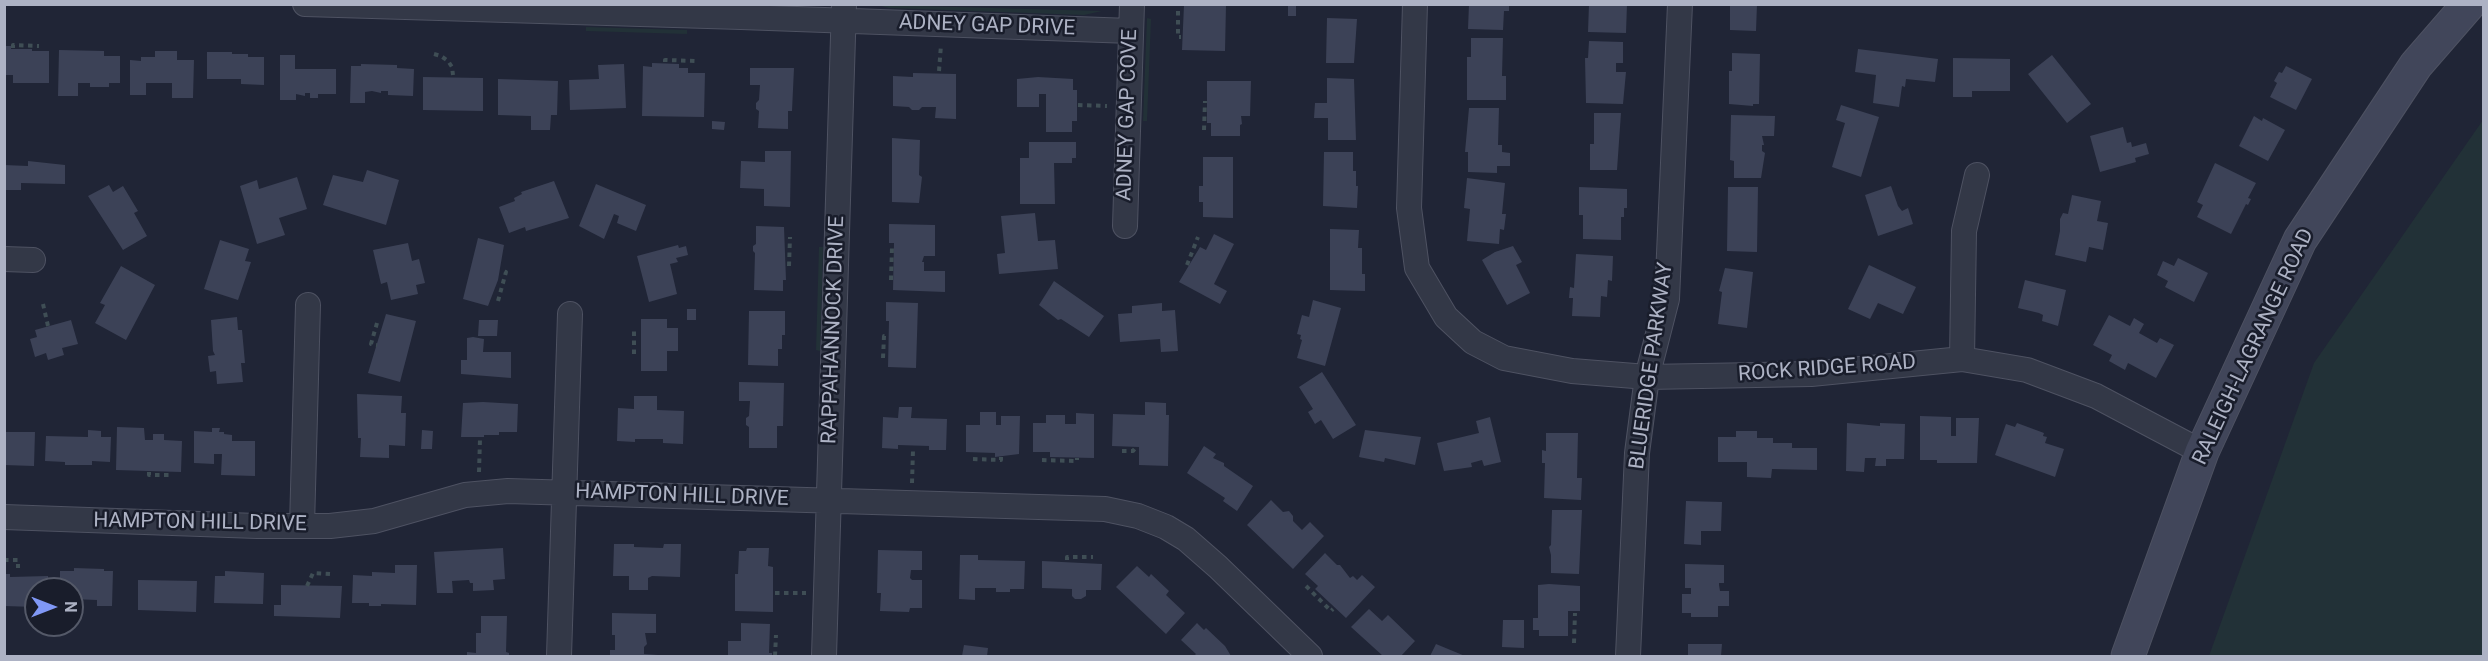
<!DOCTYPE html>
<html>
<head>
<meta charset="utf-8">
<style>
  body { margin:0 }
  #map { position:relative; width:2488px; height:661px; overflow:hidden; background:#202536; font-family:Roboto,sans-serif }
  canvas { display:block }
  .frame { position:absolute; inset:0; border:6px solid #adb2c4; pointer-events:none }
  .north { position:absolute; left:24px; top:577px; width:60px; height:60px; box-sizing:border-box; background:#191d2b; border:2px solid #545968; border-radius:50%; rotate:90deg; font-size:16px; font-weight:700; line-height:24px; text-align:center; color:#adb2c4 }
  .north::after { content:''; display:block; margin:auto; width:21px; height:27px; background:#8098f6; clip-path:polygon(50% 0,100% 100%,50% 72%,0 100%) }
</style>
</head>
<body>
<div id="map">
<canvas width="2488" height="661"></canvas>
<div class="frame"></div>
<div class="north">N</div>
</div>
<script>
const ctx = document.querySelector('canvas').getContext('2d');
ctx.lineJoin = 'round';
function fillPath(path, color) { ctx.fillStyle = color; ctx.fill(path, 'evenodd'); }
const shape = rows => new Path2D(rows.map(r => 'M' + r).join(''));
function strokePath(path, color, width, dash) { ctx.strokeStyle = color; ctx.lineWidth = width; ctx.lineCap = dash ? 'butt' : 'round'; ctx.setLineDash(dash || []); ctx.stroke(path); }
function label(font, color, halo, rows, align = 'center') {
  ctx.font = font + ' Roboto,sans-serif'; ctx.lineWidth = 5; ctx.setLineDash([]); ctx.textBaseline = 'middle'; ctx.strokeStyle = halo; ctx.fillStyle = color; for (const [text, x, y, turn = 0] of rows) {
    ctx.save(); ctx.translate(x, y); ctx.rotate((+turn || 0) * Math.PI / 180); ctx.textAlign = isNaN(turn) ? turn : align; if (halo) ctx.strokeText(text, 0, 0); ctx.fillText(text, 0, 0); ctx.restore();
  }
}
fillPath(shape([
  [877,5,884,5,1102,11,1084,15,889,8],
  [1147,18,1151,19,1147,121,1143,121],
  [586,27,687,30,687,34,586,31],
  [2483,120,2483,656,2209,656,2314,363],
  [819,247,823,247,820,351,816,350]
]), '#223137');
fillPath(shape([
  [1469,4,1509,4,1509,11,1504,11,1503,30,1468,29],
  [1589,4,1627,4,1626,33,1588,32],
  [1730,4,1757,4,1756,31,1730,30],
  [1184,5,1226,5,1225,51,1182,50],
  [1288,5,1296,5,1296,16,1288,16],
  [1327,18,1357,19,1354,63,1326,63],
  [1471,38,1503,38,1502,76,1506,76,1506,100,1467,100,1467,57,1471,57],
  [1589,41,1623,42,1623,63,1616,63,1616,72,1626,72,1623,104,1586,103,1585,58,1588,58],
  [4,46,11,46,11,49,32,49,32,51,49,51,49,83,13,83,13,75,4,75],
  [1858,49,1938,59,1935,82,1906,79,1905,87,1902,86,1899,107,1873,103,1876,75,1855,72],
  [59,50,104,51,104,56,120,56,120,83,109,83,109,87,90,87,90,83,78,83,78,96,58,96],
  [155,51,177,51,177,60,194,60,193,98,172,98,172,83,146,83,146,95,130,95,130,60,141,61,141,57,155,57],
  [207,52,232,52,232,54,248,54,248,57,264,57,264,85,241,84,241,79,207,79],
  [1732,53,1760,54,1759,104,1753,104,1753,106,1729,104,1729,71,1732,71],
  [280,55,295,55,295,69,336,69,336,94,318,94,318,98,310,98,310,93,305,93,305,96,296,94,296,100,280,100],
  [2052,55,2091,104,2067,123,2028,74],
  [1953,58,2010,59,2010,91,1972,91,1972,97,1953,97],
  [652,63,679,64,679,68,688,68,688,73,705,73,704,117,642,116,643,66,652,67],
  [361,64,397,65,397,68,414,69,413,96,388,95,388,91,381,91,381,93,372,91,365,92,365,103,350,103,351,66,361,66],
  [624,64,626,108,570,110,569,80,599,79,598,65],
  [2286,66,2312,79,2296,110,2270,97,2277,83,2274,81,2279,72,2282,73],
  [750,68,794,68,792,111,788,111,788,129,758,128,759,111,756,109,756,103,759,100,760,85,750,85],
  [913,73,956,74,956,119,935,118,936,107,922,107,919,110,912,110,909,107,893,106,893,76,913,77],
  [423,77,483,78,483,111,423,110],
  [1038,77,1073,79,1073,90,1077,90,1077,121,1072,121,1072,132,1046,132,1046,94,1039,94,1039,107,1017,107,1017,79],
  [1327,78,1354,79,1356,140,1328,140,1328,118,1314,118,1315,103,1327,103],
  [498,79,558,81,557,115,551,115,550,130,531,130,531,116,498,115],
  [1207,81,1251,81,1250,116,1241,116,1242,124,1240,125,1240,136,1211,136,1211,123,1207,123],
  [1841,105,1879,117,1861,177,1832,167,1845,123,1836,120],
  [1469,108,1499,108,1498,145,1502,145,1502,152,1510,153,1510,166,1497,166,1497,173,1468,172,1468,152,1465,152],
  [1594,113,1621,113,1617,170,1590,170,1590,144,1594,144],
  [1731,115,1775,116,1774,136,1762,136,1764,145,1762,145,1762,151,1765,153,1761,178,1734,178,1734,161,1730,160],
  [2254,116,2262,121,2263,118,2285,130,2268,161,2239,146],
  [712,121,725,122,724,130,712,129],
  [2123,127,2127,143,2131,142,2132,147,2146,143,2149,154,2135,158,2136,162,2100,172,2090,136],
  [892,138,920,140,919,175,922,177,919,203,892,202],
  [1029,142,1076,142,1076,158,1072,158,1072,163,1054,163,1055,204,1020,204,1020,158,1029,158],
  [765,151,791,151,790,207,764,206,764,189,740,188,741,161,765,162],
  [1324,152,1353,152,1353,171,1356,171,1356,186,1358,186,1357,208,1323,206],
  [1203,157,1233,157,1233,218,1203,217,1203,202,1199,202,1199,186,1203,186],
  [28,161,65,165,65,184,21,183,21,190,4,190,4,165,28,166],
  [2215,163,2256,183,2248,198,2251,199,2248,205,2246,204,2231,234,2197,217,2203,205,2197,202],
  [367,170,399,180,386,225,323,205,333,175,363,182],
  [297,177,307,209,279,218,285,235,257,244,240,186,257,180,259,189],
  [1467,178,1505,183,1502,214,1506,214,1504,230,1500,229,1499,244,1467,241,1470,209,1464,208],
  [554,181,569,218,526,231,525,227,509,233,499,207,515,201,514,198,522,194,521,192],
  [596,184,646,205,636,231,617,223,619,216,614,214,604,239,579,226],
  [109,185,113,192,123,186,138,211,134,213,147,236,123,250,88,196],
  [1891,186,1898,206,1902,211,1908,208,1913,224,1878,236,1865,195],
  [1579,187,1627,189,1627,208,1624,208,1624,217,1621,217,1621,240,1583,239,1583,215,1579,215],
  [1728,187,1758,187,1757,252,1727,251],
  [2072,195,2101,201,2097,221,2108,223,2103,250,2089,247,2086,262,2055,255,2060,231,2060,219,2063,213,2068,214],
  [1035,213,1038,241,1055,240,1058,269,999,274,997,254,1005,253,1001,216],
  [889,224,935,225,935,256,924,256,922,262,924,262,924,271,945,271,945,292,893,290,894,243,889,243],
  [756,226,784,227,786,280,783,280,783,291,754,290,755,253,753,251,753,246,756,244],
  [1330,229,1359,230,1358,248,1362,248,1362,274,1365,274,1365,291,1330,290],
  [1214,234,1234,244,1214,284,1227,291,1220,304,1179,282,1200,247,1206,250],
  [478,238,504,245,498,280,488,306,463,299],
  [220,240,249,249,245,261,251,262,238,300,204,289],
  [408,243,412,261,419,259,425,283,416,285,418,294,391,300,387,282,381,284,373,250],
  [678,245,679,248,686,246,688,255,676,258,678,262,670,264,677,294,649,302,637,256],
  [1513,246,1522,262,1516,265,1530,293,1507,305,1482,260,1495,252],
  [1576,254,1613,256,1612,281,1608,280,1607,297,1601,296,1600,317,1572,316,1573,298,1569,298,1570,287,1574,288],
  [2178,258,2208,273,2194,302,2165,287,2168,281,2157,275,2163,261,2174,266],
  [1869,265,1916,287,1903,314,1878,303,1870,319,1848,309],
  [121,266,155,285,126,340,95,323,105,305,100,303],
  [1725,268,1753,272,1747,328,1718,324,1722,292,1719,291],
  [2025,280,2066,290,2058,326,2042,321,2043,315,2039,313,2018,308],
  [1054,281,1104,316,1089,337,1061,319,1058,320,1039,305],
  [1313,300,1341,308,1325,366,1297,358,1302,340,1300,339,1301,335,1297,334,1302,315,1309,317],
  [886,302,918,303,916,368,888,367,889,321,886,321],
  [1162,303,1162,311,1175,310,1178,351,1161,352,1160,339,1120,342,1118,314,1132,313,1132,306],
  [687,309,696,309,696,320,687,320],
  [749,311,785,311,785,335,782,335,782,349,778,349,778,366,748,365],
  [386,314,416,321,400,382,368,373],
  [2109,315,2130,326,2134,318,2144,324,2139,333,2157,343,2160,338,2174,345,2156,378,2128,363,2125,370,2109,361,2112,355,2093,345],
  [237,317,238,330,242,330,245,363,241,363,243,382,217,384,216,371,210,372,208,356,215,355,213,351,211,320],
  [641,319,667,319,667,328,678,328,678,351,667,351,667,371,641,371],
  [71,320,78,344,62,348,64,355,48,360,46,353,35,357,30,339,37,337,35,330],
  [479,320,498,320,497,336,478,336],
  [473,337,484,339,483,352,511,352,511,378,461,374,461,360,467,360,467,338],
  [1322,372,1356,425,1333,439,1321,420,1315,424,1308,412,1313,409,1299,387],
  [739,382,784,383,783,426,777,426,777,448,749,448,749,427,746,425,746,418,749,416,750,401,739,401],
  [357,394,402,396,401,413,406,413,405,446,389,445,389,458,360,457,361,438,358,438],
  [634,396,657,396,657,410,684,411,683,444,663,443,663,439,635,439,635,442,617,441,618,408,634,409],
  [483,402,518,404,517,432,499,432,499,435,484,435,484,437,461,437,463,403],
  [1145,402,1166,403,1166,415,1169,415,1168,466,1139,465,1139,447,1112,446,1113,414,1145,415],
  [899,407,912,407,911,418,947,419,946,450,929,450,929,446,898,445,898,449,882,448,883,417,898,418],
  [980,412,996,412,996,425,1001,425,1001,416,1020,416,1019,454,995,457,995,453,966,452,966,425,980,425],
  [1076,413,1094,414,1094,458,1050,457,1050,452,1033,452,1033,423,1046,423,1046,415,1065,415,1065,424,1076,424],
  [1920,416,1951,417,1951,436,1956,436,1956,418,1979,418,1977,463,1937,463,1937,460,1920,460],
  [1490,417,1501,462,1484,466,1482,460,1471,463,1472,467,1444,471,1437,443,1479,433,1476,421],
  [1847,423,1880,426,1880,423,1905,424,1904,459,1886,459,1886,466,1875,466,1876,458,1865,458,1864,472,1846,471],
  [2017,423,2044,433,2043,436,2047,437,2045,443,2064,449,2055,477,1995,455,2006,424,2015,427],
  [117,427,144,428,145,440,153,440,153,434,164,434,164,440,182,441,181,472,116,470],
  [212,428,220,428,219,432,224,432,224,434,232,435,232,441,255,441,255,476,221,475,222,454,214,454,214,464,194,463,194,431,212,432],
  [88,430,101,431,101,437,111,437,110,462,92,461,92,465,65,465,65,462,45,461,46,436,88,437],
  [422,430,433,431,432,449,421,449],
  [1365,430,1421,437,1415,465,1385,458,1384,462,1359,457],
  [1736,431,1757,431,1757,438,1773,438,1773,443,1792,443,1792,448,1817,448,1817,470,1772,469,1771,478,1747,477,1747,462,1718,462,1718,437,1736,437],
  [4,432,35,432,34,466,4,465],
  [1546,433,1578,433,1577,478,1582,478,1581,500,1544,498,1545,463,1542,463,1542,450,1546,451],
  [1204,446,1216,454,1213,458,1224,463,1224,466,1253,486,1237,511,1223,501,1225,498,1187,473],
  [1271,500,1283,512,1289,511,1293,516,1293,521,1302,530,1310,522,1324,536,1293,569,1247,525],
  [1686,501,1722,502,1721,531,1701,531,1701,545,1684,544],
  [1552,510,1582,510,1579,574,1551,573,1551,555,1549,547,1551,545],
  [614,544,634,544,634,547,663,548,664,544,681,544,680,577,652,576,648,578,648,590,629,590,629,576,613,576],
  [503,548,505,579,493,580,494,590,473,591,473,583,470,583,469,580,452,581,453,593,437,593,434,552],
  [747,548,769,548,768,566,773,567,773,612,735,611,735,574,738,574,739,551,746,551],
  [878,550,922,551,922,570,911,570,910,578,912,580,922,580,922,608,910,608,909,612,880,611,881,593,877,593],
  [1325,553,1337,565,1340,565,1350,578,1353,576,1357,580,1362,575,1375,587,1346,618,1315,589,1318,586,1305,574],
  [960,555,978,555,978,560,1025,561,1024,589,1010,589,1010,592,996,592,996,588,975,588,975,600,959,599],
  [1042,561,1102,564,1101,590,1086,590,1086,596,1081,599,1075,599,1072,596,1072,589,1042,588],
  [1685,564,1724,565,1724,583,1719,583,1719,585,1720,591,1729,591,1729,606,1718,606,1718,617,1691,617,1691,613,1682,613,1682,594,1691,594,1691,588,1685,588],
  [395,565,417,565,416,605,381,604,381,606,369,606,369,603,352,603,353,575,372,576,372,572,395,573],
  [1137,566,1149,577,1151,574,1169,591,1166,595,1185,613,1166,634,1116,587],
  [74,568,104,569,104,571,113,571,112,606,97,606,97,600,72,599,72,589,60,589,60,571,74,571],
  [225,571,264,573,263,604,214,603,215,576,225,576],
  [4,574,10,574,10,577,48,576,48,589,36,589,36,607,4,606],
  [138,580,197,581,196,612,138,610],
  [1549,584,1580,586,1580,611,1568,611,1568,636,1539,636,1539,630,1533,630,1533,618,1538,618,1538,585],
  [281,585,342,586,340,618,274,616,274,605,281,605],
  [1369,609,1382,621,1388,615,1415,641,1401,656,1383,656,1351,627],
  [612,613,656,614,656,633,645,633,647,644,644,647,644,654,658,655,658,656,610,656,610,650,615,650,615,635,612,635],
  [481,616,507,616,506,652,509,653,509,656,467,656,467,652,476,653,476,633,481,633],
  [1503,620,1524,620,1524,648,1502,647],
  [741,623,770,624,769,653,772,653,772,656,728,656,728,641,741,641],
  [1197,623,1204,630,1206,628,1225,646,1231,656,1194,656,1196,654,1181,640],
  [1436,644,1465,656,1430,656],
  [1688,644,1722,644,1721,656,1688,656],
  [964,645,988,648,987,656,962,656]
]), '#3c4257');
const minor = shape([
  [305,4,741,17,1131,31],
  [1415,4,1409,208,1417,268,1446,317,1473,342,1504,358,1572,371,1647,377,1811,374,1962,359,2027,370,2096,396,2202,452],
  [1125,226,1132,4],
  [4,259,33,260],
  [1962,359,1964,231,1977,175],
  [4,517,257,526,330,526,374,521,465,495,508,491,1105,509,1138,516,1166,527,1186,539,1218,567,1310,656],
  [302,526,308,305],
  [559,656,570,314],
  [824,656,844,4],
  [1628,656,1637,453,1647,377,1667,299,1680,4]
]);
const secondary = shape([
  [2128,656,2202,452,2300,240,2416,65,2469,4]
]);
strokePath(minor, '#4e5262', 26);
strokePath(secondary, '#4e5262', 35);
strokePath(shape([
  [1178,11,1178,37,1181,37],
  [13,48,13,45,39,46],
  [434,54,441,56,448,61,452,67,453,75],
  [665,62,665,60,696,61],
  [939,71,941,45],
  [1078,105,1107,106],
  [1204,130,1205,101],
  [1187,265,1198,237],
  [789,266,790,237],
  [891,280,892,247],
  [498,301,506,272,501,271],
  [43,304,48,326],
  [377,323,371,344,377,345],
  [634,354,634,329],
  [883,358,884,336,887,336],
  [1122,451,1133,451,1136,447],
  [973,459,1001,460,1001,457],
  [1042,460,1077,461,1077,458],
  [149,472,149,475,170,475],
  [479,472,480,439],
  [912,483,913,450],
  [4,560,18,560,18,568],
  [1067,560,1067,557,1093,557],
  [307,586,313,573,330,574],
  [1306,586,1331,611,1333,609],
  [775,593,806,593],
  [1574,643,1575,613],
  [775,656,776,635]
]), '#3f4e55', 4, [4.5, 4.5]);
strokePath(minor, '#333847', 24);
strokePath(secondary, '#41465a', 33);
label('21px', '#adb2c4', '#191d2b', [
  ["ADNEY GAP DRIVE",987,26,2],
  ["ADNEY GAP COVE",1128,115,-88],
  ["RAPPAHANNOCK DRIVE",834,330,-88],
  ["RALEIGH-LAGRANGE ROAD",2254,347,-65],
  ["BLUERIDGE PARKWAY",1652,366,-82],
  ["ROCK RIDGE ROAD",1827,369,-4],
  ["HAMPTON HILL DRIVE",682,496,2],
  ["HAMPTON HILL DRIVE",200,523,1]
]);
</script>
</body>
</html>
